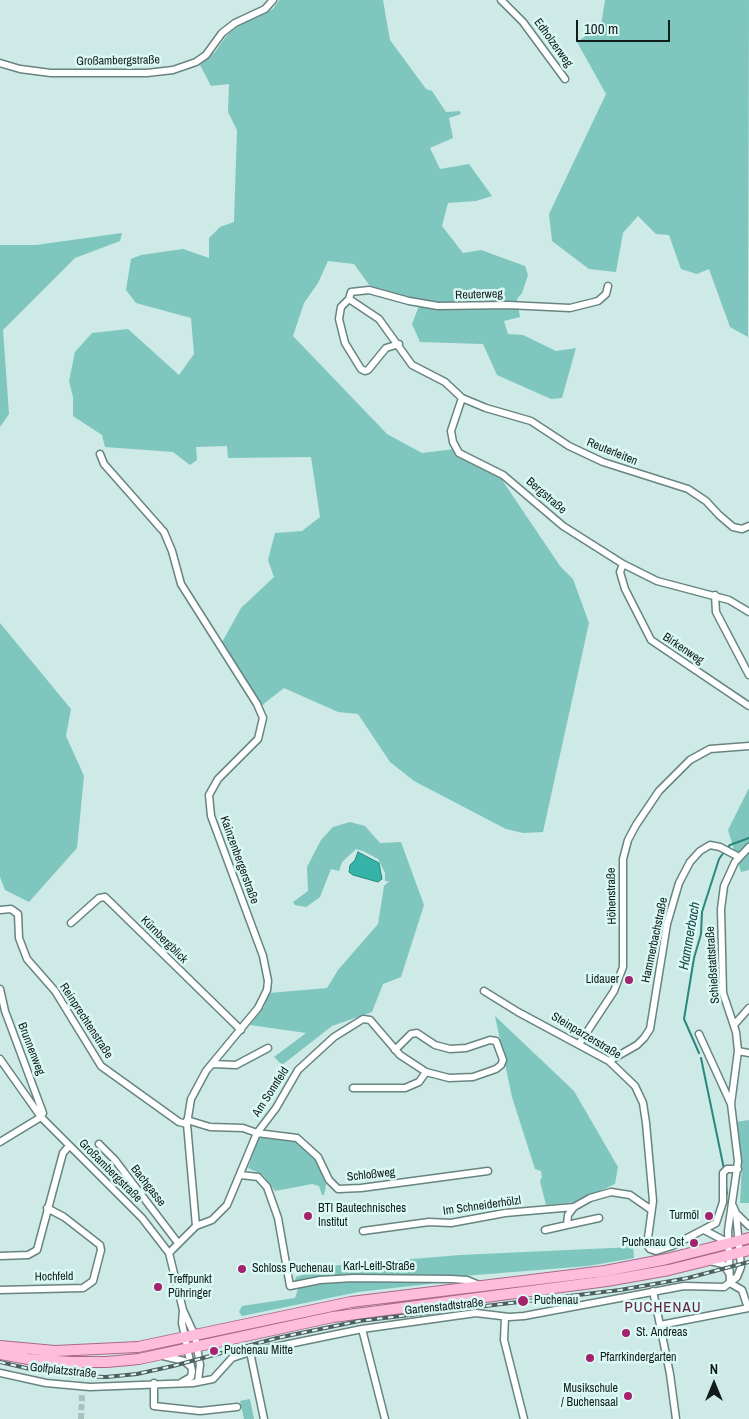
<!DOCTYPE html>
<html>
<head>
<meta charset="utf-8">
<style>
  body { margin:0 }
  #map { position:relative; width:749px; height:1419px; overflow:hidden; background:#cdeae6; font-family:"Archivo Narrow",sans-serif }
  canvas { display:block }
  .north { position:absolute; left:689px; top:1359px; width:50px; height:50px; -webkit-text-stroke:4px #daf8f4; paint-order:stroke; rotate:0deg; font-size:14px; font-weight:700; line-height:20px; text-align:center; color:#121c1b }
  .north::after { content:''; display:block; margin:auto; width:18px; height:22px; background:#121c1b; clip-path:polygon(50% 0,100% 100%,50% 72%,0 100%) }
  .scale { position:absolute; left:576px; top:20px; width:94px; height:22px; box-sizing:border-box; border:2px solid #121c1b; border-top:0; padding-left:6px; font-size:15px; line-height:18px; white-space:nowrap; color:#121c1b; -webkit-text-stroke:4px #daf8f4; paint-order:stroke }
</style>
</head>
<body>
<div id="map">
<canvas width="749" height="1419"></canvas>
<div class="north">N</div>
<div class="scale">100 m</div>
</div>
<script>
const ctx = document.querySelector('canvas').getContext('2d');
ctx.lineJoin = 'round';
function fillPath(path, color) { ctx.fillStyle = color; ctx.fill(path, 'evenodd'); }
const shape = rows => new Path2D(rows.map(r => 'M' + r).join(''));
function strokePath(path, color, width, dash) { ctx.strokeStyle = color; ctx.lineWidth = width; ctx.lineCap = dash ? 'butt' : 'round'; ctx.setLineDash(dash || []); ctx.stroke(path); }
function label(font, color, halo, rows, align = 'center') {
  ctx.font = font + ' "Archivo Narrow",sans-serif'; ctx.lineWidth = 5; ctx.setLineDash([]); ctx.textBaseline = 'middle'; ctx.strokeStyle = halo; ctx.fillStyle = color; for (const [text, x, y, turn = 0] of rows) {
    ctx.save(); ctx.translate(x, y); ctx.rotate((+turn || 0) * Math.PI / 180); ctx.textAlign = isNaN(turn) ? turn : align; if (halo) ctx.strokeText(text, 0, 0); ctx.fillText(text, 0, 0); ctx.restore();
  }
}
fillPath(shape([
  [279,0,383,0,390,40,426,89,432,91,446,112,460,111,461,114,449,118,453,138,430,148,440,169,469,164,492,196,476,201,448,203,442,226,463,253,481,250,525,266,528,275,522,293,517,299,520,317,504,321,508,334,523,335,556,351,576,348,562,398,551,399,497,375,483,344,420,342,412,324,419,306,370,286,354,264,328,261,318,283,304,303,293,336,387,434,422,453,455,449,496,471,560,566,573,579,589,623,543,832,523,833,506,829,414,781,390,762,358,714,338,712,284,688,261,706,221,644,241,608,274,577,268,560,275,533,302,531,320,517,311,457,228,458,227,446,196,447,197,460,190,465,173,452,105,447,102,435,73,416,73,397,69,381,75,352,92,333,128,329,179,375,194,354,191,318,136,303,126,290,131,259,141,255,183,249,209,258,209,238,220,227,234,222,237,130,228,112,229,84,211,86,200,65,215,52,227,35,242,23,273,9],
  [605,0,749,0,748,337,730,327,709,269,697,274,681,269,669,235,656,234,638,216,623,233,616,272,589,269,552,241,549,214,606,94,577,42,601,25],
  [122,233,120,241,75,258,3,330,9,414,0,427,0,245,36,245],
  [0,623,71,709,66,736,84,776,77,848,29,902,5,890,0,877],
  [749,788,749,870,741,872,728,830],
  [350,822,365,826,380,843,401,842,424,905,401,977,383,984,372,1012,332,1026,282,1065,274,1057,306,1033,250,1025,264,1007,269,993,327,988,338,970,378,924,384,886,389,881,385,881,385,873,378,859,363,851,356,849,342,862,339,871,331,869,320,897,306,907,295,905,293,902,308,891,307,867,321,840,333,827],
  [495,1016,574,1091,618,1167,615,1184,575,1202,546,1205,540,1181,542,1177,541,1171,535,1169,512,1097],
  [749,1120,749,1203,740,1203,742,1163,736,1122],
  [259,1137,288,1139,301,1144,317,1161,326,1185,324,1195,322,1195,319,1186,312,1184,275,1191,263,1175,248,1168],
  [633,1247,634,1258,588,1266,451,1277,446,1282,358,1292,242,1316,239,1312,242,1306,295,1298,298,1289,294,1283,296,1277,329,1266,460,1255],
  [250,1399,254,1419,244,1419,240,1401]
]), '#7ec6be');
const water = shape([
  [358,852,379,863,382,879,378,882,353,875,349,872,350,865,355,860,358,852]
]);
fillPath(water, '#36b3a8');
strokePath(water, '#2b867e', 1);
strokePath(shape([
  [727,848,730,845,749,838],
  [699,1053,684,1019,694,958,701,934,702,912,719,859,724,852],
  [701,1058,724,1169],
  [726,1186,727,1194]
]), '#2b867e', 2);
strokePath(shape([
  [81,1419,82,1394]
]), '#a8c1bd', 6, [6, 3]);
const minor = shape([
  [501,0,523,22,565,79],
  [0,63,20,69,51,73,147,73,173,70,196,62,206,55,222,33,235,23,265,9,273,0],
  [349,299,379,319,412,365,445,382,462,398,451,431,453,442,459,453,503,475,563,526,623,564,657,581,729,600,749,612],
  [399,344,386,348,368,370,365,371,361,369,345,343,339,319,341,307,349,299,351,292,369,290,409,301,438,306,508,305,570,308,598,301,606,294,608,286],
  [462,398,486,408,531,421,569,446,603,462,688,489,706,501,719,515,733,527,742,529,749,526],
  [100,454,104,464,164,532,172,551,181,584,257,704,263,718,258,739,218,779,209,795,211,816,263,956,268,981,267,990,258,1008,206,1071,191,1099,187,1124,196,1226],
  [623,564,620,572,625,589,651,640,749,706],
  [715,595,716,612,749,675],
  [0,910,11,909,18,914,19,938,27,959,55,991,101,1066,179,1122,187,1124],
  [71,923,99,898,105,897,241,1030],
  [0,989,5,1011,43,1113,41,1117,0,1142],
  [484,991,518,1012,609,1061,635,1086,643,1103,646,1123,653,1201,647,1245,650,1249,656,1251,672,1246,716,1223,723,1202,723,1173,727,1169,738,1169],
  [734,1025,749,1008],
  [699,1034,731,1104],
  [579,1044,614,991,623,967,623,859,628,840,636,825,659,791,690,760,710,749,749,746],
  [395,1050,411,1034,417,1033,435,1045,450,1049,466,1048,490,1040,496,1041,503,1060,501,1065,496,1069,473,1077,449,1078,426,1072],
  [738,1051,749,1053],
  [0,1059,41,1117,142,1218,169,1253,183,1310,195,1336,200,1365,198,1381],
  [609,1061,637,1045,644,1038,650,1029,667,924,679,883,690,862,700,851,710,845,720,847,739,857],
  [212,1064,236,1065,268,1048],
  [187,1120,210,1127,243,1128,257,1133,276,1108,298,1070,334,1037,363,1019,370,1020,400,1055,426,1072,419,1082,405,1088,353,1088],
  [99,1144,115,1160,178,1243],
  [241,1175,258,1177,267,1187,278,1218,290,1286,320,1280,353,1278,451,1279,467,1280,479,1285],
  [738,1215,749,1226],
  [567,1225,599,1218],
  [545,1230,567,1225,568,1215,574,1207,590,1198,611,1192,630,1195,650,1209],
  [704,1230,729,1243],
  [363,1231,429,1222,451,1223,505,1213,574,1207],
  [169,1253,196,1226,212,1220,227,1205,257,1133,297,1138,318,1157,329,1180,338,1189,361,1188,488,1171],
  [0,1256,28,1255,37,1250,63,1153,69,1146],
  [710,1261,723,1264,729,1273],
  [730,1283,728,1231,738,1161,731,1104,738,1051,736,1032,723,993,721,909,724,886,735,862,749,847],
  [730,1283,742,1290,748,1308],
  [0,1290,83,1288,93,1281,101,1250,100,1245,64,1217,47,1208],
  [653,1291,670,1374,676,1419],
  [505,1317,504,1340,524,1419],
  [660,1325,749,1308],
  [362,1329,385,1419],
  [250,1352,264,1419],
  [163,1356,184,1361,190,1366],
  [0,1373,46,1383,90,1387,193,1383,213,1379,232,1358,250,1352,362,1329,476,1313,509,1317,524,1316,684,1286,724,1287,737,1277,741,1267,736,1213,733,1206],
  [182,1382,191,1377,192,1371,182,1323,183,1310],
  [154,1383,154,1406,200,1411,237,1407]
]);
const primary = shape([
  [0,1346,55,1351,138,1347,351,1302,605,1271,667,1259,749,1238],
  [0,1354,28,1359,71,1362,107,1362,139,1359,333,1317,607,1281,669,1270,749,1250]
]);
strokePath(minor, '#688480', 9);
strokePath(primary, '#ac6889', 12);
strokePath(minor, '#fff', 6);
strokePath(primary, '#ffbddc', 10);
const rail = shape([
  [0,1362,30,1369,76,1376,106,1377,137,1374,173,1366,277,1338,359,1321,620,1290,688,1278,749,1262]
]);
strokePath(rail, '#4f5f5d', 4);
strokePath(rail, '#daf8f4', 2, [5.5]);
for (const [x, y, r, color] of [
  [629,980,5,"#a6216d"],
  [308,1216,5,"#a6216d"],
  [709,1216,5,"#a6216d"],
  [694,1243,5,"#a6216d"],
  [242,1269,5,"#a6216d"],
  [158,1287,5,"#a6216d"],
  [523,1301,6,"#a6216d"],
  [626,1333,5,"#a6216d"],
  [214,1351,5,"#a6216d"],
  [590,1358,5,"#a6216d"],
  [628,1396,5,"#a6216d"]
]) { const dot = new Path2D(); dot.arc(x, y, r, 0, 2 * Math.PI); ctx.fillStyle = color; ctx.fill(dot); strokePath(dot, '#daf8f4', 2); }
label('12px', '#121c1b', '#daf8f4', [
  ["Edholzerweg",553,43,54],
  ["Großambergstraße",118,61,-1],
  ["Reuterweg",479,295,-2],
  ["Reuterleiten",612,452,22],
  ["Bergstraße",546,496,41],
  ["Birkenweg",683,649,34],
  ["Kainzenbergerstraße",239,860,70],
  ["Höhenstraße",612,896,-91],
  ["Kürnbergblick",164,940,45],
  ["Hammerbachstraße",655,940,-78],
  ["Schießstattstraße",713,965,-94],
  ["Reinprechtenstraße",86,1021,57],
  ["Steinparzerstraße",586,1036,31],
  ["Brunnenweg",31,1049,69],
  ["Am Sonnfeld",271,1092,-57],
  ["Großambergstraße",110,1171,45],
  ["Schloßweg",371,1175,-6],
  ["Bachgasse",148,1186,52],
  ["Im Schneiderhölzl",482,1206,-8],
  ["Karl-Leitl-Straße",379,1267],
  ["Hochfeld",54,1277,-1],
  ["Gartenstadtstraße",444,1307,-6],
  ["Golfplatzstraße",63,1371,6]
]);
label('12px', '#121c1b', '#daf8f4', [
  ["Lidauer",619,980,"right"],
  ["BTI Bautechnisches",318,1209],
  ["Institut",318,1223],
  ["Turmöl",699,1216,"right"],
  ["Puchenau Ost",684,1243,"right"],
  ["Schloss Puchenau",252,1269],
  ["Treffpunkt",168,1280],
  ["Pühringer",168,1294],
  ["Puchenau",534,1301],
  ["St. Andreas",636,1333],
  ["Puchenau Mitte",224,1351],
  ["Pfarrkindergarten",600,1358],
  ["Musikschule",618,1389,"right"],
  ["/ Buchensaal",618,1403,"right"]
], 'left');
label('italic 14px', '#174b46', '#daf8f4', [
  ["Hammerbach",690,936,-80]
]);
ctx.letterSpacing = '1px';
label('15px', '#632343', '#daf8f4', [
  ["PUCHENAU",663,1308]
]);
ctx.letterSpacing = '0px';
</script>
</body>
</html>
